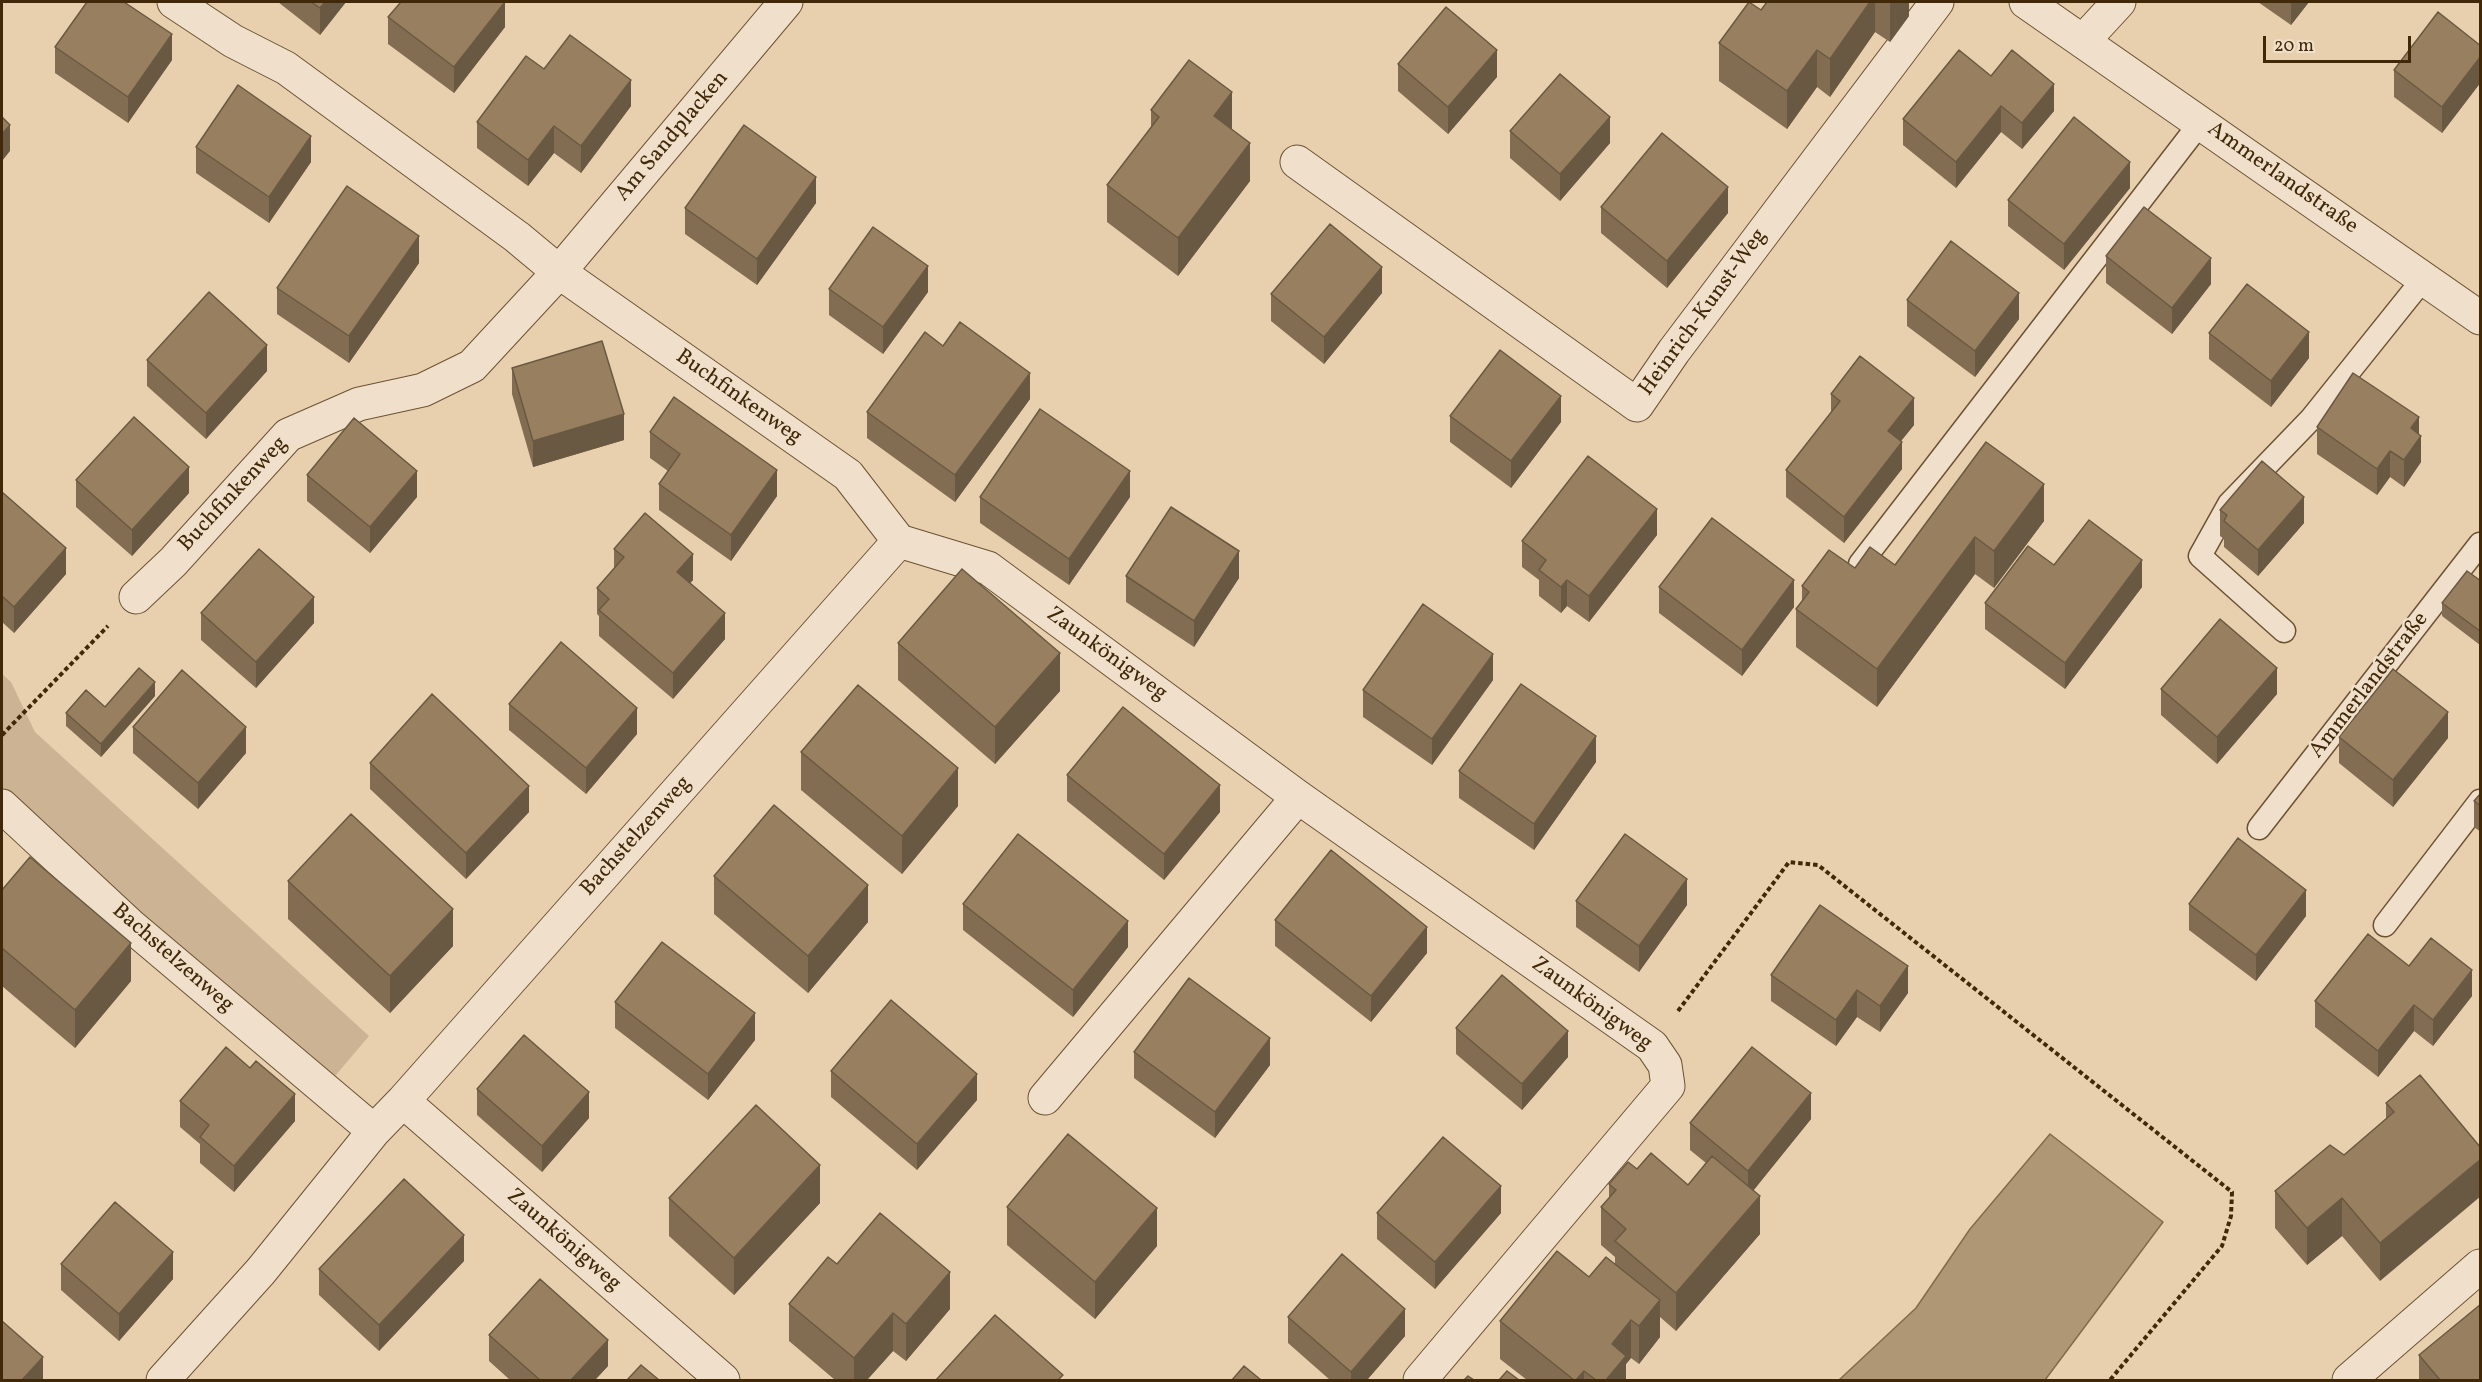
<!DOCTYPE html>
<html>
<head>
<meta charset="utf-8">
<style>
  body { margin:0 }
  #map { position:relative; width:2482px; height:1382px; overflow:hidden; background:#e8d0af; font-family:Vollkorn,serif }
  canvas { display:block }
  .frame { position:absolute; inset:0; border:3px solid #412808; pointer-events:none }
  .scale { position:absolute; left:2263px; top:36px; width:148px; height:27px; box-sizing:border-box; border:3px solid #412808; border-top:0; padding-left:8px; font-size:18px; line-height:21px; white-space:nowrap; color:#412808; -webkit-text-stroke:4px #f0e0cb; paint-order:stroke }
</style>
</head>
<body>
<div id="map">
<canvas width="2482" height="1382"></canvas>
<div class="frame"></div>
<div class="scale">20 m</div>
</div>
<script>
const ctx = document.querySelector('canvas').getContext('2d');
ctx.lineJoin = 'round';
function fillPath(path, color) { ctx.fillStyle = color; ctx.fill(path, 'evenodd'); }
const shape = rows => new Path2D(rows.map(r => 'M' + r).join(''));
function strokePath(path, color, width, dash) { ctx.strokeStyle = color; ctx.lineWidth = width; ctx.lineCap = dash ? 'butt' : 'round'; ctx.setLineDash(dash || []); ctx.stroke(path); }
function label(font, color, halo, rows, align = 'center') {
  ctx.font = font + ' Vollkorn,serif'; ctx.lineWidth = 5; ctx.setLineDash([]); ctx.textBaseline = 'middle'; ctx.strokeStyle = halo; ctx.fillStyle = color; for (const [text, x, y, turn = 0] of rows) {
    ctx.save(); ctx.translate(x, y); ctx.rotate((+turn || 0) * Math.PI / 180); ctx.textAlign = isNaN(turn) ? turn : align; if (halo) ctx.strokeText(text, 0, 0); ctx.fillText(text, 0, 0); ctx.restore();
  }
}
fillPath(shape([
  [2,674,11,682,35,732,369,1036,324,1089,2,806]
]), '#ccb393');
const water = shape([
  [2050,1134,2163,1222,2045,1380,1839,1380,1916,1308,1970,1229,2050,1134]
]);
fillPath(water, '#af9776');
strokePath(water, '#836b4a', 1.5);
const lane = shape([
  [1860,564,2201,122],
  [2284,631,2200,556,2229,504,2311,419,2424,278],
  [2259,828,2480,544],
  [2385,925,2480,801]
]);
const street = shape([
  [174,2,233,41,286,68,517,237,559,272,848,475,899,541],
  [2026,2,2480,318],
  [2084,40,2119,2],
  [1297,162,1637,405,1674,351,1937,2],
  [899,541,988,568,1298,797,1652,1046,1665,1065,1668,1086,1420,1380],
  [136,597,173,562,288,435,359,404,423,390,472,366,559,272,786,2],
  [2,806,130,925,374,1131],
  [1045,1098,1298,797],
  [403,1101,723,1380],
  [163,1380,261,1271,374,1131,403,1101,899,541],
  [2349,1380,2480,1266]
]);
strokePath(lane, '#6b5232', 25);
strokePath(street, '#6b5232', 35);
strokePath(shape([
  [2,735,108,626],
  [1678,1011,1789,862,1818,865,2232,1192,2231,1216,2222,1246,2110,1380]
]), '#412808', 4, [4.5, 3]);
strokePath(lane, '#f0e0cb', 22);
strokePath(street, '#f0e0cb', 33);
fillPath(shape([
  [278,2,346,2,320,35],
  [1767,2,1909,2,1909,16,1890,42,1875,32,1830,97,1817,87,1787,129,1719,81,1719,43,1761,10],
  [2258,2,2309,2,2291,25],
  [388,17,505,27,454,93,388,44],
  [2481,46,2481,82,2442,133,2394,97,2394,70],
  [55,47,172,60,128,123,55,73],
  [1398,64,1497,77,1448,134,1398,91],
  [544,69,631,106,581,173,554,153,528,186,477,148,477,122],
  [1991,76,2054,111,2022,149,2001,132,1956,188,1903,145,1903,119],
  [1151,110,1232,130,1250,181,1178,276,1107,222,1107,185,1151,128],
  [1510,131,1610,143,1560,201,1510,158],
  [196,147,311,162,269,223,196,173],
  [2130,188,2064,270,2008,226,2008,200],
  [816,203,757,285,685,234,685,208],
  [1601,207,1728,213,1667,288,1601,233],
  [2106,256,2211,284,2172,334,2106,283],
  [419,263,349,363,277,314,277,288],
  [829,289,928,292,883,354,829,315],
  [1382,293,1324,364,1271,321,1271,294],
  [1907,300,2019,319,1975,377,1907,326],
  [2209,333,2309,358,2271,407,2209,359],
  [943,346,1030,399,955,502,867,438,867,412],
  [147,360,267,371,206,439,147,386],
  [512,368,624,440,533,467,512,394],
  [1831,394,1914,425,1901,441,1902,469,1844,543,1786,497,1786,470,1831,413],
  [1450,416,1561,422,1511,488,1450,442],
  [2317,427,2419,434,2421,462,2404,487,2390,477,2377,495,2317,454],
  [650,432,777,496,731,561,659,510,659,484,668,471,650,458],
  [1986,442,2044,521,1994,588,1975,574,1877,707,1796,647,1796,609,1802,602,1802,586,1855,568,1895,565],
  [307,475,417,497,370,553,307,501],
  [76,480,189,493,132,556,76,507],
  [2,492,66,574,14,633,2,622],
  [980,497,1130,497,1069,585,980,523],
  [2220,510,2304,523,2258,576,2224,547,2224,539,2220,536],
  [1657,535,1589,622,1567,606,1561,613,1539,596,1539,580,1522,567,1522,541],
  [614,549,693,580,690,583,725,639,673,699,599,636,599,616,597,614,597,588,614,569],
  [2054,565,2142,587,2065,689,1985,629,1985,603],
  [1126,576,1239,578,1194,647,1126,602],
  [2481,581,2481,643,2480,645,2442,616,2442,603],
  [1659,587,1794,607,1742,676,1659,613],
  [201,613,314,623,256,688,201,640],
  [898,643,1060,691,995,764,898,680],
  [1493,680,1432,765,1363,717,1363,690],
  [2161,689,2277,694,2217,764,2161,715],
  [155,696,101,757,66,726,66,713,105,707],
  [509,704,637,734,586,794,509,730],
  [133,727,246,753,198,809,133,753],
  [2339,737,2448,738,2393,807,2339,763],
  [801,752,958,806,902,874,801,790],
  [1596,762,1534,850,1459,798,1459,771],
  [370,763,529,812,466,879,370,789],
  [1067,775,1220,812,1164,880,1067,801],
  [2481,793,2481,832,2474,827,2474,801],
  [714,876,868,922,808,993,714,914],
  [288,881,453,946,390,1013,288,919],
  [2,890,131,981,75,1048,2,986],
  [1576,901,1687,905,1639,972,1576,927],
  [963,904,1128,947,1073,1017,963,930],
  [2189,904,2306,916,2256,981,2189,930],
  [1275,920,1427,953,1371,1022,1275,946],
  [1771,975,1908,993,1880,1032,1857,1017,1836,1046,1771,1001],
  [2472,996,2433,1046,2414,1031,2378,1077,2315,1027,2315,1001],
  [615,1002,755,1040,708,1100,615,1028],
  [1456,1028,1568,1057,1522,1110,1456,1054],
  [1134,1052,1270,1065,1215,1138,1134,1078],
  [831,1071,977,1100,917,1170,831,1097],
  [2420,1075,2380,1281,2342,1236,2307,1265,2275,1228,2275,1191,2344,1155,2386,1119,2386,1103],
  [477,1089,589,1118,542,1172,477,1115],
  [180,1101,295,1121,234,1192,200,1163,200,1144,180,1127],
  [1811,1119,1753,1191,1760,1234,1676,1331,1660,1317,1660,1337,1639,1364,1631,1358,1626,1364,1626,1380,1527,1380,1500,1359,1500,1321,1615,1264,1615,1257,1601,1245,1601,1207,1609,1198,1609,1184,1637,1169,1688,1185,1706,1163,1690,1150,1690,1123],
  [669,1198,820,1203,734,1295,669,1236],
  [1007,1207,1157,1246,1095,1319,1007,1245],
  [1377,1213,1501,1213,1435,1289,1377,1239],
  [464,1261,379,1351,319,1295,319,1269],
  [61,1264,173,1279,119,1341,61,1290],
  [837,1264,950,1309,906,1361,893,1351,867,1380,835,1380,789,1341,789,1304],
  [1288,1317,1405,1336,1367,1380,1330,1380,1288,1343],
  [489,1335,608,1366,595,1380,510,1380,489,1361],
  [2419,1355,2481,1380,2419,1380]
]), '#836d52');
fillPath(shape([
  [325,2,346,2,320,35,320,8],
  [505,2,505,27,454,93,454,67],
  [1870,2,1875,2,1875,32,1830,97,1830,59],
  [1892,2,1909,2,1909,16,1890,42,1890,4],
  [2291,2,2309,2,2291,25],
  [172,34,172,60,128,123,128,97],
  [1497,50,1497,77,1448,134,1448,107],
  [1817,50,1817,87,1787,129,1787,91],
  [2481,56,2481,82,2442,133,2442,107],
  [631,80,631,106,581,173,581,146],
  [2054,84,2054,111,2022,149,2022,123],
  [1232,92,1232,130,1214,116],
  [2001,106,2001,132,1956,188,1956,162],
  [1610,117,1610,143,1560,201,1560,174],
  [10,125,10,151,2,161,2,134],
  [554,126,554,153,528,186,528,160],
  [311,136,311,162,269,223,269,197],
  [1250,143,1250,181,1178,276,1178,238],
  [2130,162,2130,188,2064,270,2064,244],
  [816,177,816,203,757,285,757,259],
  [1728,187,1728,213,1667,288,1667,261],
  [419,236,419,263,349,363,349,336],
  [2211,258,2211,284,2172,334,2172,308],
  [928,266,928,292,883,354,883,327],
  [1382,267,1382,293,1324,364,1324,337],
  [2019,293,2019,319,1975,377,1975,351],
  [2309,332,2309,358,2271,407,2271,381],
  [267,345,267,371,206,439,206,413],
  [1030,373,1030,399,955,502,955,475],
  [1561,396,1561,422,1511,488,1511,461],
  [1914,398,1914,425,1888,457,1888,431],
  [624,414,624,440,533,467,533,441],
  [2419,417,2419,439,2421,436,2421,462,2404,487,2404,460,2411,428],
  [1902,442,1902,469,1844,543,1844,517],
  [2390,451,2390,477,2377,495,2377,469],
  [189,467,189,493,132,556,132,530],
  [777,470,777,496,731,561,731,535],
  [417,471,417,497,370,553,370,527],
  [1130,471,1130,497,1069,585,1069,559],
  [2044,484,2044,521,1994,588,1994,551],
  [2304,497,2304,523,2258,576,2258,550],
  [1657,509,1657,535,1589,622,1589,596],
  [1975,537,1975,574,1877,707,1877,669],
  [66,548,66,574,14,633,14,607],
  [1239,551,1239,578,1194,647,1194,621],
  [693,554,693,580,677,598,677,572],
  [2142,560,2142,587,2065,689,2065,663],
  [1567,580,1567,606,1561,613,1561,587],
  [1794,580,1794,607,1742,676,1742,650],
  [314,597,314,623,256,688,256,662],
  [725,613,725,639,673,699,673,673],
  [2481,630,2481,643,2480,645,2480,631],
  [1060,653,1060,691,995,764,995,727],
  [1493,654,1493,680,1432,765,1432,739],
  [2277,668,2277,694,2217,764,2217,737],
  [155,682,155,696,101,757,101,744],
  [637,708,637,734,586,794,586,768],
  [2448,712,2448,738,2393,807,2393,780],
  [246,727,246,753,198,809,198,783],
  [1596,736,1596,762,1534,850,1534,824],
  [958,768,958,806,902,874,902,836],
  [1220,785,1220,812,1164,880,1164,854],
  [529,786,529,812,466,879,466,853],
  [1687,879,1687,905,1639,972,1639,946],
  [868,885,868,922,808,993,808,956],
  [2306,890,2306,916,2256,981,2256,955],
  [453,909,453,946,390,1013,390,976],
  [1128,921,1128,947,1073,1017,1073,990],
  [1427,927,1427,953,1371,1022,1371,996],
  [131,943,131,981,75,1048,75,1010],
  [1908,966,1908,993,1880,1032,1880,1006],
  [2472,970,2472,996,2433,1046,2433,1020],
  [1857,990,1857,1017,1836,1046,1836,1020],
  [2414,1005,2414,1031,2378,1077,2378,1051],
  [755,1013,755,1040,708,1100,708,1074],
  [1568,1031,1568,1057,1522,1110,1522,1084],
  [1270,1038,1270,1065,1215,1138,1215,1112],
  [977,1074,977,1100,917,1170,917,1144],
  [589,1092,589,1118,542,1172,542,1146],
  [1811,1093,1811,1119,1748,1197,1748,1171],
  [295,1094,295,1121,234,1192,234,1166],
  [2481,1159,2481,1196,2380,1281,2380,1243],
  [820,1165,820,1203,734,1295,734,1258],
  [1501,1186,1501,1213,1435,1289,1435,1262],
  [1760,1196,1760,1234,1676,1331,1676,1293],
  [2342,1198,2342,1236,2307,1265,2307,1228],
  [1157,1208,1157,1246,1095,1319,1095,1282],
  [464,1235,464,1261,379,1351,379,1325],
  [173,1252,173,1279,119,1341,119,1314],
  [950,1272,950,1309,906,1361,906,1324],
  [1660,1300,1660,1337,1639,1364,1639,1326],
  [1405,1309,1405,1336,1367,1380,1351,1380,1351,1372],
  [893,1313,893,1351,867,1380,854,1380,854,1358],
  [1631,1320,1631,1358,1626,1364,1626,1380,1606,1380,1612,1344],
  [608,1340,608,1366,595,1380,571,1380],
  [43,1357,43,1380,22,1380],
  [1584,1371,1584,1380,1576,1380]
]), '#6a5942');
const building = shape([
  [87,2,124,2,172,34,128,97,55,47,87,2],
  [311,2,325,2,320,8,311,2],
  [401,2,505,2,454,67,388,17,401,2],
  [1749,2,1761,10,1767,2,1870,2,1830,59,1817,50,1787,91,1719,43,1749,2],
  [1446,7,1497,50,1448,107,1398,64,1446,7],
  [2438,12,2481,46,2481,56,2442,107,2394,70,2438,12],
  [570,35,631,80,581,146,554,126,528,160,477,122,526,56,544,69,570,35],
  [1959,50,1991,76,2012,50,2054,84,2022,123,2001,106,1956,162,1903,119,1959,50],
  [1189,60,1232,92,1214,116,1250,143,1178,238,1107,185,1159,117,1151,110,1189,60],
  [1560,74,1610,117,1560,174,1510,131,1560,74],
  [238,85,311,136,269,197,196,147,238,85],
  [2,117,10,125,2,134,2,117],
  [2074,117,2130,162,2064,244,2008,200,2074,117],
  [744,125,816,177,757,259,685,208,744,125],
  [1662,133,1728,187,1667,261,1601,207,1662,133],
  [347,186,419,236,349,336,277,288,347,186],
  [2144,207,2211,258,2172,308,2106,256,2144,207],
  [1330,224,1382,267,1324,337,1271,294,1330,224],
  [873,227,928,266,883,327,829,289,873,227],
  [1951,241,2019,293,1975,351,1907,300,1951,241],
  [2247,284,2309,332,2271,381,2209,333,2247,284],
  [209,292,267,345,206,413,147,360,209,292],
  [960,322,1030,373,955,475,867,412,925,332,943,346,960,322],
  [602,341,624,414,533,441,512,368,602,341],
  [1500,350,1561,396,1511,461,1450,416,1500,350],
  [1860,356,1914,398,1888,431,1902,442,1844,517,1786,470,1840,401,1831,394,1860,356],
  [2353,373,2419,417,2411,428,2421,436,2404,460,2390,451,2377,469,2317,427,2353,373],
  [674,397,777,470,731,535,659,484,680,454,650,432,674,397],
  [1040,409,1130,471,1069,559,980,497,1040,409],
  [134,417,189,467,132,530,76,480,134,417],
  [354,418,417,471,370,527,307,475,354,418],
  [1986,442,2044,484,1994,551,1975,537,1877,669,1796,609,1809,592,1802,586,1829,550,1855,568,1870,547,1895,565,1986,442],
  [1588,456,1657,509,1589,596,1567,580,1561,587,1539,570,1546,560,1522,541,1588,456],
  [2262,461,2304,497,2258,550,2224,521,2227,515,2220,510,2262,461],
  [2,492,66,548,14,607,2,596,2,492],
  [1171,507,1239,551,1194,621,1126,576,1171,507],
  [645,513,693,554,677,572,725,613,673,673,599,610,609,599,597,588,624,557,614,549,645,513],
  [1712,518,1794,580,1742,650,1659,587,1712,518],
  [2089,520,2142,560,2065,663,1985,603,2028,546,2054,565,2089,520],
  [259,549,314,597,256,662,201,613,259,549],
  [962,569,1060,653,995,727,898,643,962,569],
  [2467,571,2481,581,2481,630,2480,631,2442,603,2467,571],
  [1423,604,1493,654,1432,739,1363,690,1423,604],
  [2220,619,2277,668,2217,737,2161,689,2220,619],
  [561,642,637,708,586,768,509,704,561,642],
  [139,668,155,682,101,744,66,713,86,690,105,707,139,668],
  [2393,669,2448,712,2393,780,2339,737,2393,669],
  [182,670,246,727,198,783,133,727,182,670],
  [1521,684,1596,736,1534,824,1459,771,1521,684],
  [858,685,958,768,902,836,801,752,858,685],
  [432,694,529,786,466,853,370,763,432,694],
  [1123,707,1220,785,1164,854,1067,775,1123,707],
  [2481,793,2481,806,2474,801,2481,793],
  [774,805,868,885,808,956,714,876,774,805],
  [351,814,453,909,390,976,288,881,351,814],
  [1018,834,1128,921,1073,990,963,904,1018,834],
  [1625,834,1687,879,1639,946,1576,901,1625,834],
  [2238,838,2306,890,2256,955,2189,904,2238,838],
  [1331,850,1427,927,1371,996,1275,920,1331,850],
  [30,857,131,943,75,1010,2,948,2,890,30,857],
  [1820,905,1908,966,1880,1006,1857,990,1836,1020,1771,975,1820,905],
  [2368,934,2409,966,2431,938,2472,970,2433,1020,2414,1005,2378,1051,2315,1001,2368,934],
  [662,942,755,1013,708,1074,615,1002,662,942],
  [1502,975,1568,1031,1522,1084,1456,1028,1502,975],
  [1189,978,1270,1038,1215,1112,1134,1052,1189,978],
  [891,1000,977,1074,917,1144,831,1071,891,1000],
  [524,1035,589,1092,542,1146,477,1089,524,1035],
  [226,1047,250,1068,256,1061,295,1094,234,1166,200,1137,209,1125,180,1101,226,1047],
  [1752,1047,1811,1093,1748,1171,1690,1123,1752,1047],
  [2420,1075,2481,1148,2481,1159,2380,1243,2342,1198,2307,1228,2275,1191,2330,1145,2344,1155,2394,1112,2386,1103,2420,1075],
  [756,1105,820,1165,734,1258,669,1198,756,1105],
  [1068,1134,1157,1208,1095,1282,1007,1207,1068,1134],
  [1443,1137,1501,1186,1435,1262,1377,1213,1443,1137],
  [1651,1153,1688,1185,1712,1156,1760,1196,1676,1293,1615,1241,1626,1229,1601,1207,1616,1190,1609,1184,1628,1162,1637,1169,1651,1153],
  [404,1179,464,1235,379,1325,319,1269,404,1179],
  [115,1202,173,1252,119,1314,61,1264,115,1202],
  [880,1213,950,1272,906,1324,893,1313,854,1358,789,1304,828,1257,837,1264,880,1213],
  [1557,1251,1589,1277,1606,1257,1660,1300,1639,1326,1631,1320,1612,1344,1626,1356,1606,1380,1596,1380,1584,1371,1576,1380,1574,1380,1500,1321,1557,1251],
  [1342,1254,1405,1309,1351,1372,1288,1317,1342,1254],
  [540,1279,608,1340,571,1380,540,1380,489,1335,540,1279],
  [2481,1304,2481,1380,2440,1380,2419,1355,2481,1304],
  [995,1315,1063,1375,1058,1380,936,1380,995,1315],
  [2,1321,43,1357,22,1380,2,1380,2,1321],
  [641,1365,659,1380,627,1380,641,1365],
  [1244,1366,1261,1380,1232,1380,1244,1366],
  [1507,1371,1519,1380,1499,1380,1507,1371],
  [1468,1376,1474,1380,1464,1380,1468,1376]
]);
fillPath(building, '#987f5f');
strokePath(building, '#6a5942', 1.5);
label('22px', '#412808', '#f0e0cb', [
  ["Am Sandplacken",673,137,-50],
  ["Ammerlandstraße",2282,179,35],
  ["Heinrich-Kunst-Weg",1704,313,-54],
  ["Buchfinkenweg",738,398,35],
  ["Buchfinkenweg",234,495,-47],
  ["Zaunkönigweg",1106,655,36],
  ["Ammerlandstraße",2370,686,-52],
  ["Bachstelzenweg",637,837,-48],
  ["Bachstelzenweg",172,959,41],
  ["Zaunkönigweg",1591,1005,36],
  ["Zaunkönigweg",563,1241,41]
]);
</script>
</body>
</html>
